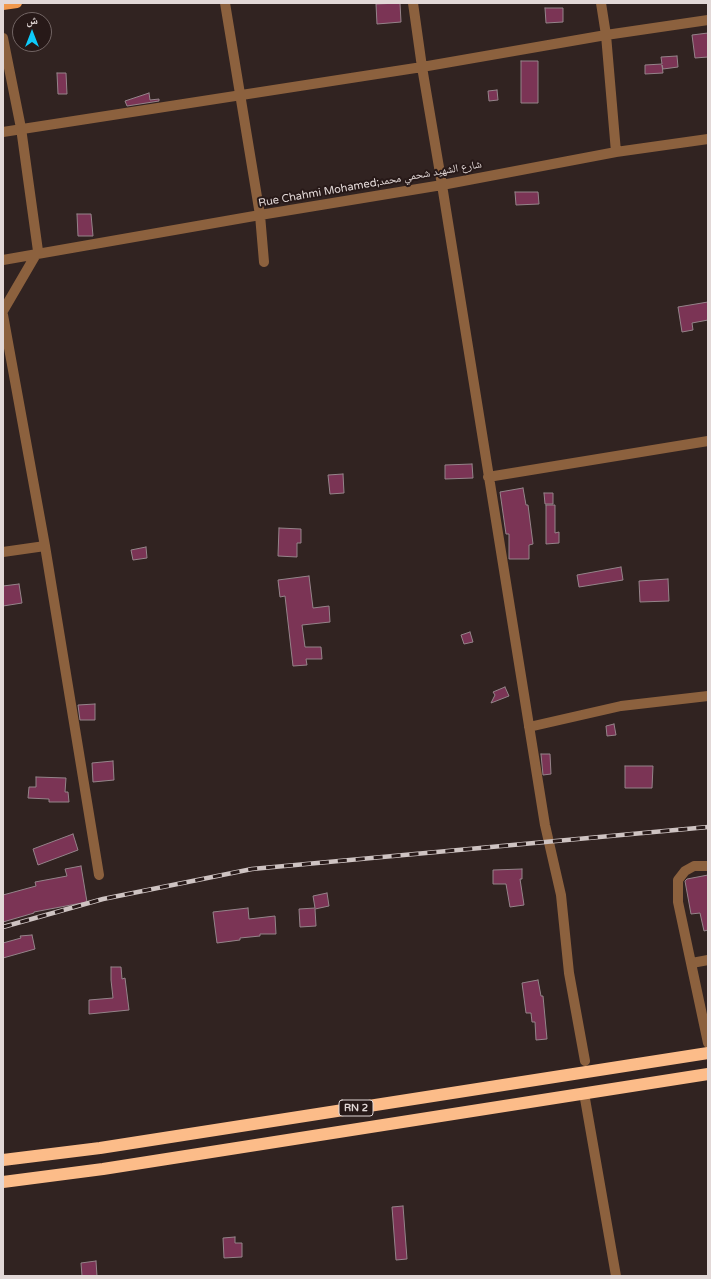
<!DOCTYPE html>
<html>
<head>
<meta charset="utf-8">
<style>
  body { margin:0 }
  #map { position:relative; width:711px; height:1279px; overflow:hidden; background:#312321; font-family:"Varela Round","Noto Naskh Arabic",sans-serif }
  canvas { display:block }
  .frame { position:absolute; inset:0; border:4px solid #e2d8d7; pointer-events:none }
  .north { position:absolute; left:12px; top:12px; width:40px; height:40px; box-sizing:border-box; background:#271918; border:1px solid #726564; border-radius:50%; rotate:0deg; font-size:11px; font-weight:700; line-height:16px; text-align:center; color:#e2d8d7 }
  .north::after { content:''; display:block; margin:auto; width:14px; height:18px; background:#0ecafa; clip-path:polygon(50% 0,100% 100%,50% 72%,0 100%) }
</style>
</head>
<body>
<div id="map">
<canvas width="711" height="1279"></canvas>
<div class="frame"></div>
<div class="north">ش</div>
</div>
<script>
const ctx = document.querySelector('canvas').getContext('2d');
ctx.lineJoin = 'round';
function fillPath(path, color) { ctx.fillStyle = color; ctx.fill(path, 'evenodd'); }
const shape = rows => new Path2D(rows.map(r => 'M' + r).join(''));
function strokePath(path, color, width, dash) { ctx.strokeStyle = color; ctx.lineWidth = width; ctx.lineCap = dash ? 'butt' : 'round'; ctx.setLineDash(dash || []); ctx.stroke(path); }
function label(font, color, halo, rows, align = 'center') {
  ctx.font = font + ' "Varela Round","Noto Naskh Arabic",sans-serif'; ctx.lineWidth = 4; ctx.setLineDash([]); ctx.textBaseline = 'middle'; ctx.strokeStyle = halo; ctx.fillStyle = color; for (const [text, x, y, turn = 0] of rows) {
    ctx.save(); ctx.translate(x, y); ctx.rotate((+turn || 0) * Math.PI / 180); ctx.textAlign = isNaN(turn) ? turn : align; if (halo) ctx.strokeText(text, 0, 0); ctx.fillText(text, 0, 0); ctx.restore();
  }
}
const building = shape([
  [400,3,401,22,377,24,376,4,400,3],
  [545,8,563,8,563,22,546,23,545,8],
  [708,33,708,57,695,58,692,35,708,33],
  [677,56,678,67,663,69,662,65,663,73,645,74,645,65,662,64,661,57,677,56],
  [521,61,538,61,538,103,521,103,521,61],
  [57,73,66,73,67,94,58,94,57,73],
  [497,90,498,100,489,101,488,91,497,90],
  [149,93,150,100,159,99,159,101,127,106,125,101,149,93],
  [515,192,538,192,539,204,516,205,515,192],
  [77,214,91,214,93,236,78,236,77,214],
  [708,302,708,320,692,323,693,330,682,332,678,307,708,302],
  [472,464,473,478,445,479,445,465,472,464],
  [343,474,344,493,330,494,328,475,343,474],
  [523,488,526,505,528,505,533,544,529,545,529,559,509,559,509,534,506,534,500,492,523,488],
  [544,493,553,493,553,504,545,504,544,493],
  [546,505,555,505,555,533,559,532,559,543,546,544,546,505],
  [279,528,301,529,301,543,297,543,297,557,278,556,279,528],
  [146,547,147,558,133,560,131,550,146,547],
  [621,567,623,580,579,587,577,575,621,567],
  [309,576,313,608,329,606,330,622,302,625,305,647,321,647,322,659,306,659,307,665,293,666,285,596,280,597,278,580,309,576],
  [668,579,669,601,640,602,639,581,668,579],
  [19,584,22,603,3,606,3,586,19,584],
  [470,632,473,642,464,644,461,635,470,632],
  [505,687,509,696,491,703,495,695,493,692,505,687],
  [95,704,95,720,80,720,78,705,95,704],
  [614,724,616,735,607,736,606,726,614,724],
  [541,754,550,754,551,774,543,775,541,754],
  [113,761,114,780,93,782,92,763,113,761],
  [625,766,653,766,652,788,625,788,625,766],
  [36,777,66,778,65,792,68,792,69,802,49,802,49,799,28,798,29,787,36,787,36,777],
  [73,834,78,850,38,865,33,849,73,834],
  [81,866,87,902,34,912,34,913,3,922,3,895,36,886,35,882,67,876,65,869,81,866],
  [522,869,522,879,520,879,524,905,510,907,506,884,493,884,493,870,522,869],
  [708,875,708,930,704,931,700,913,691,914,685,881,687,879,708,875],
  [327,893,329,906,315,909,316,926,300,927,299,909,315,908,313,896,327,893],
  [248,908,249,919,275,916,276,934,260,934,260,936,240,938,240,940,217,943,213,912,248,908],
  [32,935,35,949,3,958,3,943,21,938,20,936,32,935],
  [111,967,121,967,122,979,125,978,129,1010,89,1014,89,1000,113,998,111,980,111,967],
  [538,980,541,996,543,996,547,1039,536,1040,535,1022,532,1022,531,1013,526,1013,522,983,538,980],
  [403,1206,407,1259,396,1260,392,1207,403,1206],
  [235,1237,235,1243,242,1243,242,1257,224,1258,223,1238,235,1237],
  [96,1261,97,1276,82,1276,81,1263,96,1261]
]);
fillPath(building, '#7b3455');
strokePath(building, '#95848a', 1);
strokePath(shape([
  [225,3,260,215,264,262],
  [413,3,422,67,442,185,545,825,561,895,569,973,585,1061],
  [601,3,606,35,616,152],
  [3,38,21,128,38,251,3,311],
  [3,132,422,67,606,35,708,20],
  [3,260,260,215,442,185,616,152,708,139],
  [3,315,45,546,99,875],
  [488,477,708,441],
  [3,552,45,546],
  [529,727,621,706,708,696],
  [708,866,694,866,685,871,678,880,678,902,708,1043],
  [692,963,708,960],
  [584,1093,616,1276]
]), '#8c613e', 10);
strokePath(shape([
  [3,5,17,3]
]), '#f1984b', 10);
strokePath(shape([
  [3,1160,100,1148,708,1053],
  [3,1182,103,1169,708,1074]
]), '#fcbc89', 12);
const rail = shape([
  [3,927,103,899,252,869,708,827]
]);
strokePath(rail, '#cec3c2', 4.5);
strokePath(rail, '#271918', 3, [9]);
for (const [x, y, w] of [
  [356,1108,34]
]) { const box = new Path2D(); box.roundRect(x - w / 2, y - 8, w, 16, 3); ctx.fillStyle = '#271918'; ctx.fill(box); strokePath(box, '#e2d8d7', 1); }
label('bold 10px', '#e2d8d7', null, [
  ["RN 2",356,1108]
]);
label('11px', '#e2d8d7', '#271918', [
  ["Rue Chahmi Mohamed;شارع الشهيد شحمي محمد",370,184,-10]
]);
</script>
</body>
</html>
